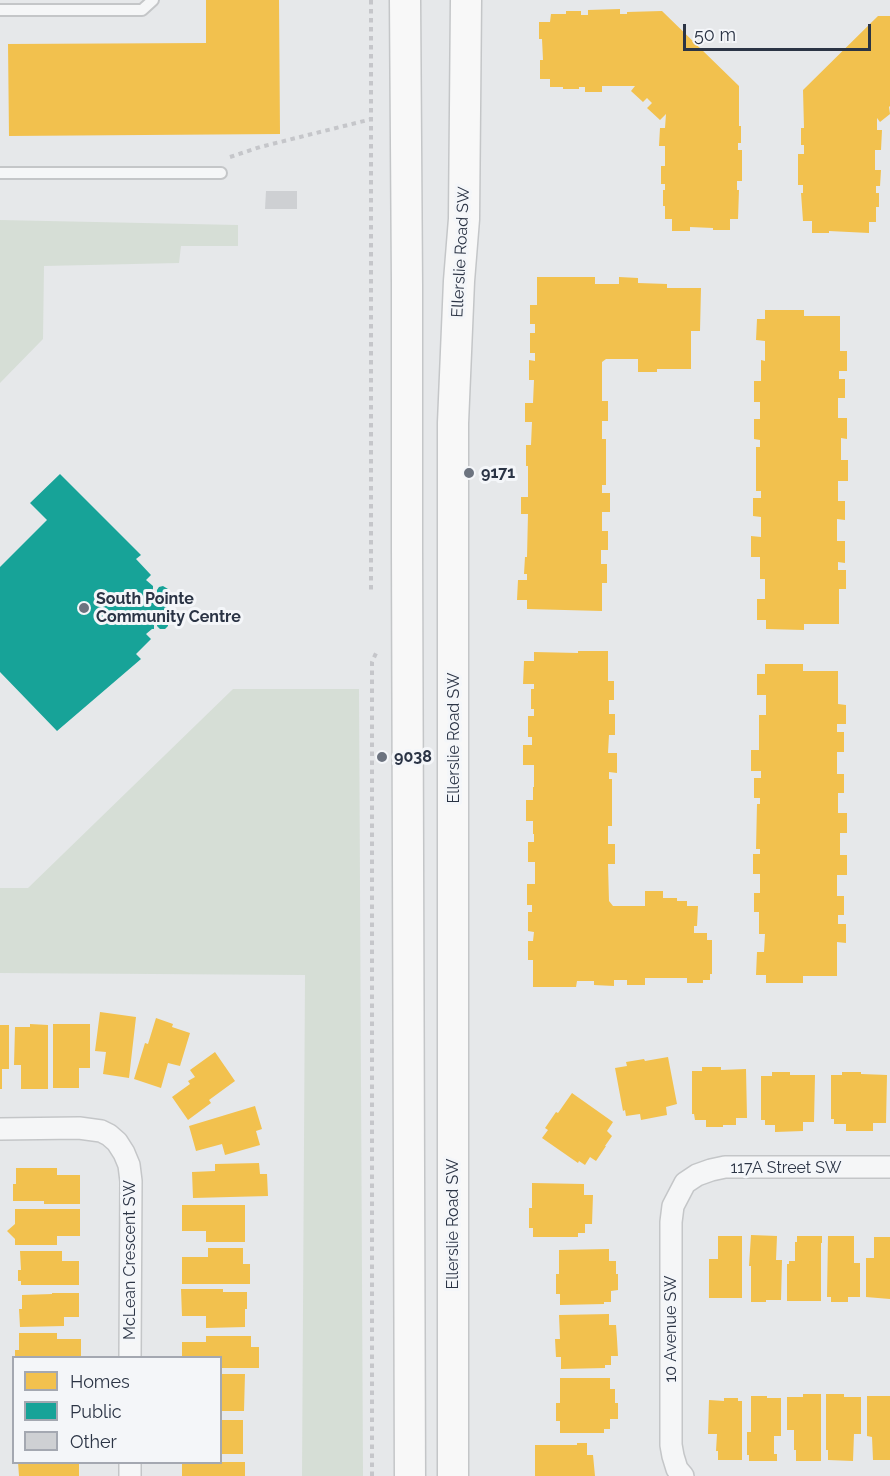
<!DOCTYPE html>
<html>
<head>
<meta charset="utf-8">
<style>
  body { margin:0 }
  #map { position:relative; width:890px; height:1476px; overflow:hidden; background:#e6e8ea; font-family:Raleway,sans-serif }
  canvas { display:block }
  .legend { position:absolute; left:12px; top:1356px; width:210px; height:108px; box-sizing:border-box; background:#f4f6f9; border:2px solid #a4a8b1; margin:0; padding:8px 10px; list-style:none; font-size:18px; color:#2b3445 }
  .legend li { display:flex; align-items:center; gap:12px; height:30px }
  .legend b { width:30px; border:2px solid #a4a8b1 }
  .scale { position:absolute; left:683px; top:24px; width:188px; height:27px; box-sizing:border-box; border:3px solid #2b3445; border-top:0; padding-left:8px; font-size:18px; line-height:21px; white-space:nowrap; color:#2b3445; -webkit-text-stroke:4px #f4f6f9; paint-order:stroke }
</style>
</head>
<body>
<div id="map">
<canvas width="890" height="1476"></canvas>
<ul class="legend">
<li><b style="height:16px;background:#f2c14e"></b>Homes</li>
<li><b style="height:16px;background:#17a398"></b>Public</li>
<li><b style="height:16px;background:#ced0d3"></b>Other</li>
</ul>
<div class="scale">50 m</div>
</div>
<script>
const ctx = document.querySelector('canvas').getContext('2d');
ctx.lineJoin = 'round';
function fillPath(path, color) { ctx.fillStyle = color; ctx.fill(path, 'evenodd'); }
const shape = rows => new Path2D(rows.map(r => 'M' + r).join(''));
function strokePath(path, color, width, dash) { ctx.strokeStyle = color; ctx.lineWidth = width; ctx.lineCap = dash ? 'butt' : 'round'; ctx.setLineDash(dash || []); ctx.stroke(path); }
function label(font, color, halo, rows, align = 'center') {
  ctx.font = font + ' Raleway,sans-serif'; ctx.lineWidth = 6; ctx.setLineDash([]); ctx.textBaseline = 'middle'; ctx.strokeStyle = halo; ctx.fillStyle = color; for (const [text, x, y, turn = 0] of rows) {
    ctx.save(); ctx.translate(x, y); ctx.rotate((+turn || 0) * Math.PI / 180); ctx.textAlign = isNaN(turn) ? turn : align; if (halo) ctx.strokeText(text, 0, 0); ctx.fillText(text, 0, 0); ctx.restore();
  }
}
fillPath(shape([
  [0,220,238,225,238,246,181,246,179,263,44,266,43,339,0,383],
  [233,689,359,689,363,1476,302,1476,305,975,0,973,0,888,28,888]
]), '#d6ded6');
fillPath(shape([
  [206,0,279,0,280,134,9,136,8,44,206,43],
  [620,9,620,14,627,14,627,12,662,11,739,86,739,126,741,126,741,143,738,143,738,150,742,150,742,181,737,181,737,190,739,190,738,219,730,219,730,230,713,230,713,228,690,227,690,231,672,231,672,219,665,219,665,206,663,206,663,190,665,190,665,184,661,184,661,166,665,166,665,146,659,146,660,128,665,128,666,114,660,120,647,108,652,103,647,98,643,102,631,91,635,86,602,86,602,92,585,92,585,87,579,87,579,89,563,89,563,87,550,87,550,79,540,79,540,60,543,60,542,39,539,39,539,22,550,22,551,14,566,14,566,11,581,11,581,15,588,15,588,10],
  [878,16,890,16,890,106,889,107,890,114,880,122,877,118,877,130,882,130,881,150,875,150,875,170,881,170,880,186,876,186,876,193,879,193,879,207,876,207,876,222,869,222,869,233,829,231,829,233,812,233,812,221,803,221,801,193,803,193,803,185,798,185,798,154,804,154,804,145,801,145,801,128,804,128,803,90],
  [537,277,595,277,595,284,619,284,619,277,638,278,638,283,667,284,667,288,701,288,700,331,691,331,691,369,657,369,657,372,638,372,638,359,606,359,602,362,602,401,608,401,608,421,602,421,602,439,606,439,606,485,602,485,602,493,610,493,610,512,602,512,602,531,608,531,608,550,601,550,601,564,607,564,607,583,602,583,602,611,527,609,527,600,517,600,518,580,527,580,527,574,524,574,525,557,527,557,528,514,521,514,521,497,528,497,528,466,526,466,526,445,531,445,532,422,525,422,525,403,533,403,534,380,529,380,529,360,535,361,535,353,530,353,530,333,535,333,535,324,530,324,530,305,537,305],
  [765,310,804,310,804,316,840,316,840,351,847,351,847,371,839,371,839,379,845,379,845,398,838,398,838,418,847,418,847,439,841,438,841,460,848,460,848,481,838,481,838,501,845,501,845,520,837,519,837,541,845,541,845,563,838,562,838,570,846,570,846,589,839,589,839,624,804,624,804,630,766,629,766,620,757,620,757,599,765,599,765,579,760,579,760,557,751,557,751,536,761,537,761,517,753,516,753,498,761,498,761,491,756,491,756,447,760,447,760,440,754,439,754,419,760,419,760,402,754,402,754,381,761,381,761,360,765,361,765,341,756,340,757,319,765,319],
  [578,651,608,651,608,681,614,681,614,700,609,700,609,714,615,714,615,735,609,735,608,753,617,753,617,773,609,772,609,779,612,779,612,826,608,826,608,844,615,844,615,864,608,864,609,901,613,906,645,906,645,891,663,891,663,898,677,898,677,901,687,901,687,906,698,906,697,926,694,926,694,933,707,933,707,940,712,940,712,974,710,974,710,980,703,980,703,983,687,983,687,978,645,978,645,985,627,985,627,980,614,980,614,986,594,985,594,981,577,981,576,987,533,987,533,960,528,960,528,941,533,941,534,932,528,931,528,912,532,912,532,905,527,905,527,884,535,884,535,862,528,862,528,842,534,842,534,834,533,834,533,821,526,821,526,800,533,800,533,787,534,787,534,765,523,765,523,745,532,745,532,737,528,737,528,716,534,716,534,709,531,709,531,689,534,689,534,684,523,684,524,661,534,661,534,652,578,653],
  [765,664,803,664,803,671,838,671,838,704,846,705,846,724,837,724,837,732,844,732,844,752,837,752,837,774,844,774,844,793,838,793,838,813,847,813,847,833,840,833,840,855,847,855,847,875,837,875,837,896,844,896,844,915,838,915,838,924,846,924,846,943,837,942,837,976,803,976,803,983,766,983,766,975,756,975,757,952,764,952,765,934,759,934,759,912,754,912,754,893,760,893,760,874,753,874,753,854,760,854,760,849,756,849,757,804,760,804,760,798,754,798,754,778,761,778,761,771,751,771,751,750,759,750,759,715,766,715,766,695,757,695,757,674,765,674],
  [100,1012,136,1017,129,1078,103,1074,106,1052,95,1051],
  [156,1018,173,1024,172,1027,190,1033,180,1066,168,1063,161,1088,134,1079,145,1043,148,1044],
  [30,1024,48,1025,48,1089,21,1089,21,1065,14,1065,15,1027,30,1027],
  [53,1024,90,1024,90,1068,79,1068,79,1088,53,1088],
  [0,1025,9,1025,9,1069,2,1069,2,1089,0,1089],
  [215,1052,235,1081,209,1100,211,1103,188,1120,172,1097,190,1084,188,1081,195,1077,190,1070],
  [668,1057,677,1104,666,1107,667,1115,641,1120,640,1114,626,1116,625,1110,623,1111,615,1068,627,1066,626,1062,644,1059,645,1061],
  [702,1067,721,1067,721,1070,746,1069,747,1118,736,1118,736,1125,723,1125,723,1127,706,1127,706,1120,695,1120,694,1114,692,1114,692,1071,702,1071],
  [772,1072,790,1072,790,1075,815,1075,814,1122,803,1122,803,1131,775,1132,775,1125,765,1125,765,1120,761,1120,761,1076,772,1076],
  [842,1072,861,1072,861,1074,887,1075,886,1123,873,1123,873,1131,846,1131,846,1124,834,1124,834,1119,831,1119,831,1075,842,1075],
  [572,1093,613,1122,607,1131,612,1136,605,1146,606,1146,596,1161,590,1157,585,1165,579,1161,578,1163,542,1138,548,1130,545,1128,556,1112,558,1113],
  [255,1106,262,1129,256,1131,260,1145,225,1155,222,1144,196,1151,189,1126],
  [259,1163,260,1174,267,1174,268,1196,193,1198,192,1172,215,1171,215,1164],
  [16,1168,57,1168,57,1175,80,1175,80,1204,44,1204,44,1201,13,1201,13,1184,16,1184],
  [532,1183,584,1184,584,1195,593,1195,592,1224,585,1224,585,1233,578,1233,578,1237,533,1237,533,1228,529,1228,529,1208,532,1208],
  [182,1205,245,1205,245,1242,206,1242,206,1231,182,1231],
  [15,1209,80,1209,80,1236,57,1236,57,1245,15,1245,15,1239,7,1231,15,1224],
  [751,1235,777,1236,776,1260,782,1260,781,1300,766,1300,766,1302,751,1302,751,1266,749,1266],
  [718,1236,742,1236,742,1298,709,1298,709,1259,718,1259],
  [797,1236,822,1236,822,1243,821,1243,821,1301,787,1301,787,1264,789,1264,789,1261,795,1261,795,1242,797,1242],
  [828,1236,854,1236,854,1263,860,1263,860,1297,848,1297,848,1302,831,1302,831,1297,827,1297],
  [874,1237,890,1237,890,1299,866,1297,866,1258,874,1258],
  [208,1248,243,1248,243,1264,250,1264,250,1284,182,1284,182,1257,208,1257],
  [609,1249,609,1261,616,1261,616,1274,618,1274,618,1290,611,1291,611,1302,604,1302,604,1304,560,1305,560,1294,556,1294,556,1274,559,1274,559,1250],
  [20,1251,62,1251,62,1261,79,1261,79,1285,21,1285,21,1281,18,1281,18,1270,21,1270],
  [181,1289,223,1289,223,1292,247,1292,247,1309,245,1309,245,1327,206,1328,206,1316,182,1316],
  [52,1293,79,1293,79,1317,64,1317,64,1326,20,1327,19,1309,22,1309,22,1295,52,1294],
  [609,1314,609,1325,616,1325,617,1339,618,1356,611,1356,611,1365,605,1365,605,1368,561,1369,561,1357,556,1357,555,1339,560,1339,559,1315],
  [19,1333,57,1333,57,1339,81,1339,81,1358,15,1358,15,1350,19,1350],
  [206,1336,251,1336,251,1347,259,1347,259,1368,220,1368,220,1358,182,1358,182,1342,206,1342],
  [220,1374,245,1374,244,1411,220,1411],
  [560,1378,610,1378,610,1389,615,1389,615,1403,618,1403,618,1419,610,1419,610,1429,604,1429,604,1433,560,1433,560,1421,556,1421,556,1403,560,1403],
  [803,1394,821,1394,821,1461,796,1461,796,1450,794,1450,794,1430,787,1430,787,1397,803,1397],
  [826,1394,844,1394,844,1397,861,1397,861,1434,854,1434,853,1461,828,1460,828,1450,826,1450],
  [751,1396,767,1396,767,1398,781,1398,781,1436,774,1436,774,1454,777,1454,777,1461,749,1461,749,1455,747,1455,747,1432,751,1432],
  [867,1396,890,1396,890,1460,873,1460,872,1437,867,1436],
  [724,1398,738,1398,738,1401,742,1401,742,1460,718,1460,718,1451,716,1451,717,1434,708,1434,709,1400,724,1401],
  [220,1420,243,1420,243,1454,220,1454],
  [577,1443,587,1443,587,1455,593,1455,595,1476,535,1476,535,1445,577,1445],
  [18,1462,79,1462,79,1476,19,1476],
  [182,1462,245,1462,245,1476,182,1476]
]), '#f2c14e');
fillPath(shape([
  [60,474,141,555,136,559,151,575,146,580,153,586,153,593,157,593,157,590,159,587,163,586,168,589,168,626,165,629,160,629,157,626,157,623,154,623,154,629,152,629,146,634,151,639,136,654,141,659,57,731,0,672,0,567,47,520,30,503]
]), '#17a398');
fillPath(shape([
  [266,191,297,191,297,209,265,209]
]), '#ced0d3');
const lane = shape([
  [0,10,142,10,153,0],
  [0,173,221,173]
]);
const street = shape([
  [0,1129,79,1128,101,1131,109,1135,117,1142,124,1153,129,1165,131,1181,130,1358],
  [130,1476,130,1462],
  [683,1476,677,1469,673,1456,671,1445,671,1222,673,1206,685,1183,697,1175,711,1170,725,1167,890,1167]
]);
const secondary = shape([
  [405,0,407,284,407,548,410,1476],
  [453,1476,453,423,459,281,464,219,466,0]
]);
strokePath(lane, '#c4c6c8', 14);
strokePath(street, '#c4c6c8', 24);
strokePath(secondary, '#c4c6c8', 33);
strokePath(shape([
  [371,0,371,590],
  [230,157,260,147,372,119],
  [372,1476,372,662,377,651]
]), '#c5c6ca', 4, [4.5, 4.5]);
strokePath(lane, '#f5f6f7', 10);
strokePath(street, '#f5f6f7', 21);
strokePath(secondary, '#f8f8f8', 30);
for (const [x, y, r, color] of [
  [469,473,6,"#6c737f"],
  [84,608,6,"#6c737f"],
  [382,757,6,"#6c737f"]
]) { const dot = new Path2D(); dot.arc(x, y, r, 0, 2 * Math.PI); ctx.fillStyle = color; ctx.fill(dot); strokePath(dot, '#f4f6f9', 2); }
label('16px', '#2b3445', '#f4f6f9', [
  ["Ellerslie Road SW",461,252,-87],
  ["Ellerslie Road SW",454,738,-90],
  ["117A Street SW",786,1168],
  ["Ellerslie Road SW",453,1224,-90],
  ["McLean Crescent SW",130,1260,-90],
  ["10 Avenue SW",671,1329,-90]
]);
label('bold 16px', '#2b3445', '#f4f6f9', [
  ["9171",481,473],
  ["South Pointe",96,599],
  ["Community Centre",96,617],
  ["9038",394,757]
], 'left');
</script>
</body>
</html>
